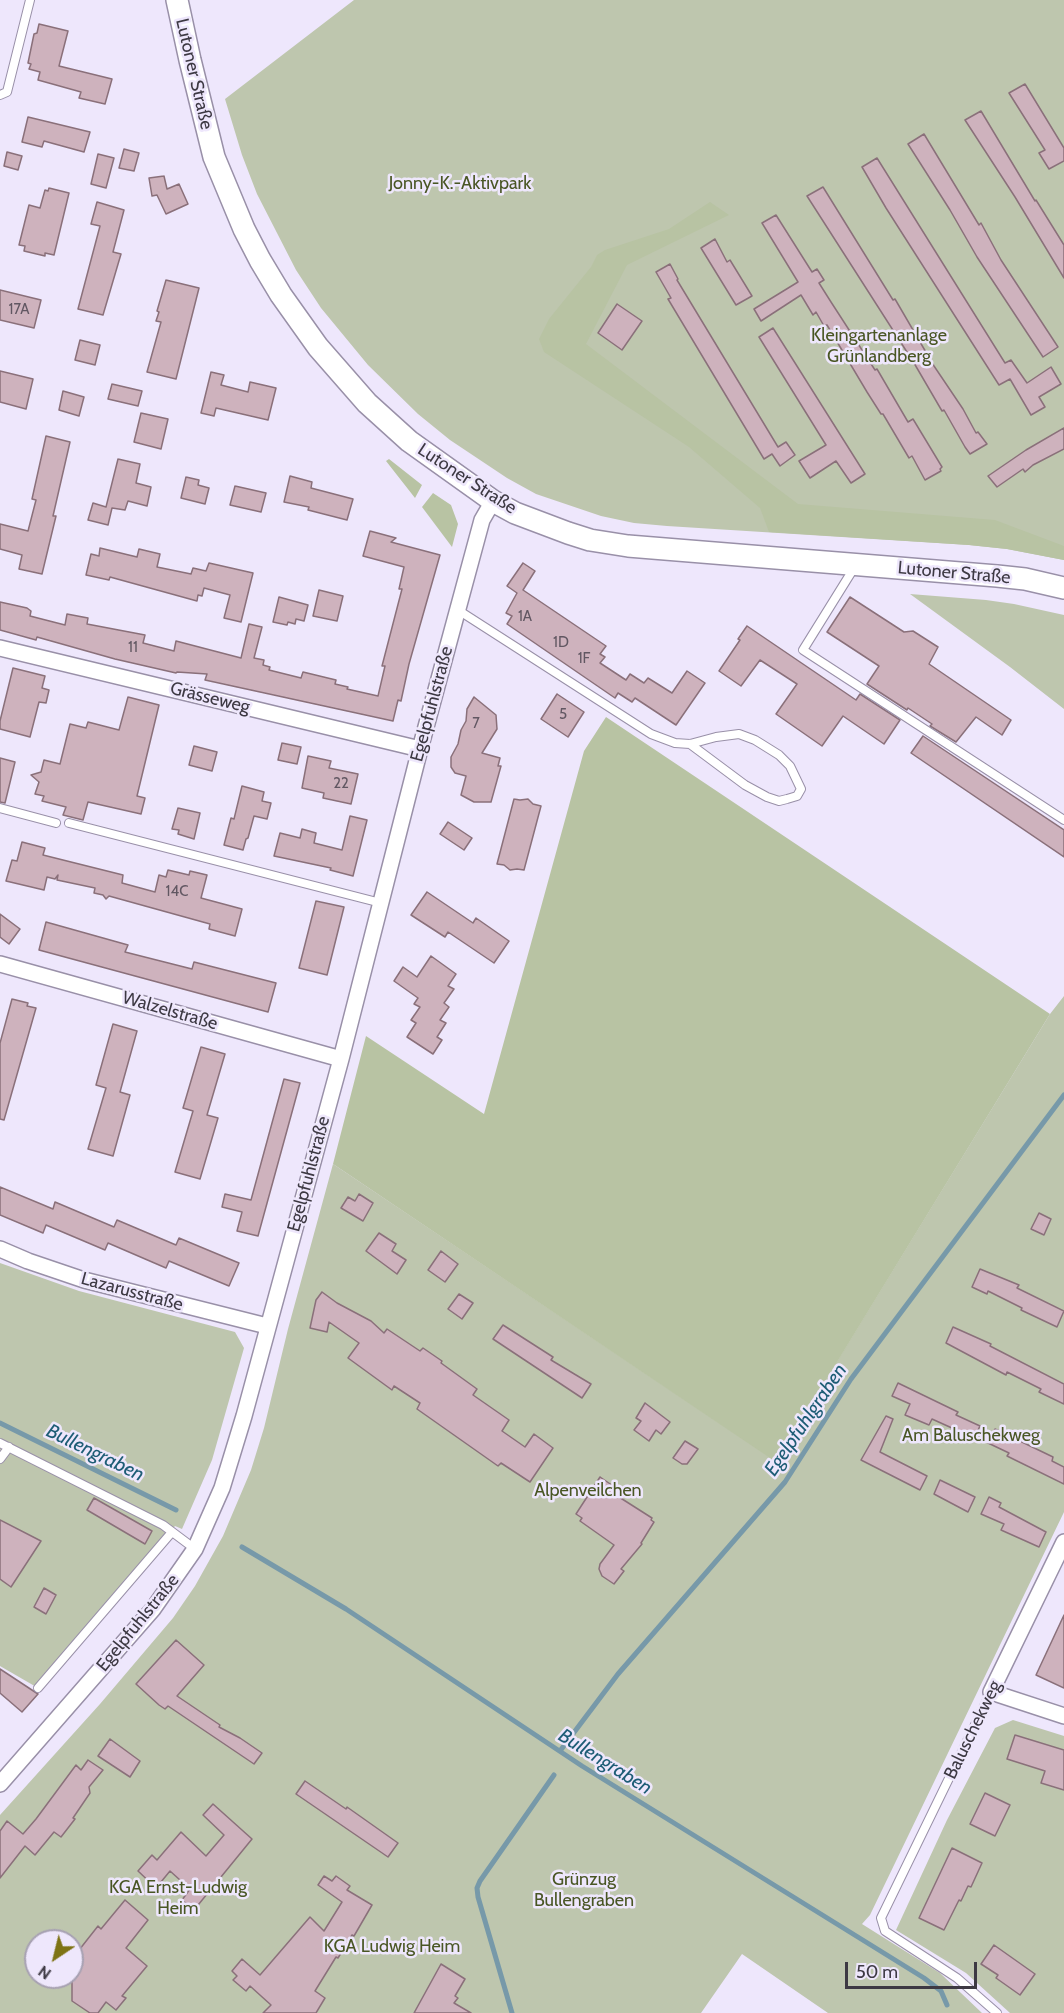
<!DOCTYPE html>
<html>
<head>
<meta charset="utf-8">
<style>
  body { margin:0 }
  #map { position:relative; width:1064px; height:2013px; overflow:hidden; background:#eee7fc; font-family:Cabin,sans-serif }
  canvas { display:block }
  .north { position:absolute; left:24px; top:1929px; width:60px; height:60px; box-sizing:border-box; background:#eee7fc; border:2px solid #a7a1b2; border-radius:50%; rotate:215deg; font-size:16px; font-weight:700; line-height:24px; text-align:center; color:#3d3943 }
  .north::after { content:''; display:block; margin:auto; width:21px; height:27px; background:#7e7315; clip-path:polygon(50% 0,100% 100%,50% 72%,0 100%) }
  .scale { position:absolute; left:845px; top:1962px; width:132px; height:27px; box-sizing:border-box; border:3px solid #3d3943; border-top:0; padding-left:8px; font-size:18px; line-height:21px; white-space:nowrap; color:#3d3943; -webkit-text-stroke:4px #eee7fc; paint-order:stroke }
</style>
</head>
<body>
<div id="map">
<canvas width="1064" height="2013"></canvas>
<div class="north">N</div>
<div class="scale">50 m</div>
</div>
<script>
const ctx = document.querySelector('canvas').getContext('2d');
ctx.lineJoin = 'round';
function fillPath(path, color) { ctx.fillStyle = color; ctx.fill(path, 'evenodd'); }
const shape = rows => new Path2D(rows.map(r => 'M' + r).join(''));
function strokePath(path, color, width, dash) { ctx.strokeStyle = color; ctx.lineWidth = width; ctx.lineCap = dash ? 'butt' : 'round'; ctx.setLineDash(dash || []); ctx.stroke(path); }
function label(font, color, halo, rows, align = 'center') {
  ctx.font = font + ' Cabin,sans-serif'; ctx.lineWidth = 5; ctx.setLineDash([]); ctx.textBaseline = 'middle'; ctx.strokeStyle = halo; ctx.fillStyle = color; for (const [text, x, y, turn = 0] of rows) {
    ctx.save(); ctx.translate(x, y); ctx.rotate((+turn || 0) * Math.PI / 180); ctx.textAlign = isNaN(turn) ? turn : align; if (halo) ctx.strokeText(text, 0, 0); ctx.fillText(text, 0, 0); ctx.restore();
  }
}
fillPath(shape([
  [354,0,1064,0,1064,560,1007,549,969,545,667,526,634,523,601,516,536,494,507,478,450,440,418,414,368,365,321,308,296,270,257,194,242,155,225,99],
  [910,594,986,600,1014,604,1064,615,1064,709,1010,667],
  [1064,996,1064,1512,870,1915,862,1924,940,1973,982,2013,828,2013,742,1954,701,2013,0,2013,0,1815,100,1704,173,1618,195,1586,223,1536,251,1470,264,1428,288,1329,333,1164,776,1461,1050,1014],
  [36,1941,72,1941,72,1977,36,1977],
  [0,1263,79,1291,235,1332,244,1348,212,1460,182,1529,175,1526,38,1688,0,1666],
  [1013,1720,1064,1736,1064,2013,1010,2013,966,1973,896,1930,947,1820,995,1728]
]), '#bec6ae');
fillPath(shape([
  [710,202,729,215,627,265,586,344,798,504,995,520,1064,546,1064,560,1007,549,969,545,769,532,760,508,689,447,544,352,539,339,549,319,591,267,597,255,605,250,669,229],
  [389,459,422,485,415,498,386,461],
  [433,493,451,505,458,524,452,547,422,507],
  [606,717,1050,1014,776,1462,333,1164,366,1036,484,1114,584,751]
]), '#b8c3a3');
strokePath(shape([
  [0,1423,176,1510],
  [242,1547,346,1609,582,1766,924,1978,941,1991,947,2005],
  [560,1751,618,1674,785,1482,851,1379,1064,1095],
  [512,2013,478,1897,477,1888,480,1881,554,1775]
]), '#7799a9', 5);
const building = shape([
  [39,24,68,31,59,66,112,79,105,104,79,98,81,92,38,80,40,72,29,69,31,64,28,63,34,34,37,33,39,24],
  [1025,84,1064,148,1064,161,1049,169,1039,153,1045,150,1009,93,1025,84],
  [981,111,1035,201,1036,200,1064,245,1064,278,1015,197,965,120,981,111],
  [28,117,90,132,84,152,44,141,42,147,22,142,28,117],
  [924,134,979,225,981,223,1001,260,1058,347,1043,357,977,257,950,210,908,144,924,134],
  [124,149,139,153,134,171,119,168,124,149],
  [7,152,22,156,18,170,4,166,7,152],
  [98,154,114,158,106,188,91,184,98,154],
  [877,158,1005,363,1011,360,1027,383,1051,367,1061,384,1039,397,1045,407,1031,415,1010,379,999,385,886,208,862,167,877,158],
  [164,176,167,189,179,184,188,204,166,214,157,195,152,196,149,178,164,176],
  [823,187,893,300,895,299,934,366,963,409,976,433,978,432,987,444,970,454,965,447,944,410,942,411,914,363,807,196,823,187],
  [49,188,69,193,54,255,45,253,45,256,24,251,25,246,19,245,29,205,40,208,45,190,48,191,49,188],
  [97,202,124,210,113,252,121,254,103,315,78,309,100,226,91,224,97,202],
  [776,215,812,272,817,269,824,280,819,283,831,302,875,370,877,369,908,422,913,419,942,467,940,469,941,471,925,480,912,456,909,458,883,414,881,414,867,392,827,325,824,326,816,312,813,315,801,295,761,321,754,309,798,282,762,223,776,215],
  [715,239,727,262,730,260,752,296,736,305,701,248,715,239],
  [670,264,678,279,677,280,778,447,786,442,795,455,780,466,772,454,764,459,668,299,671,298,656,272,670,264],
  [166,280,199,288,176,379,147,372,161,322,156,321,159,312,157,311,166,280],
  [0,290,41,300,34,328,0,320,0,290],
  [617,304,642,321,622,350,598,333,617,304],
  [773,328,865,474,851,483,836,461,810,478,799,461,826,445,759,337,773,328],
  [80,340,100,345,95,365,75,360,80,340],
  [0,371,33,379,26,409,0,402,0,371],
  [211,372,224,375,221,385,248,392,250,382,276,388,268,420,216,408,214,416,201,413,211,372],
  [112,384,142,391,138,406,108,399,112,384],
  [63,391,84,397,79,416,59,410,63,391],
  [141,413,168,419,161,449,134,442,141,413],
  [1064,428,1064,449,1033,465,1025,472,1023,469,997,487,988,476,1026,450,1064,428],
  [46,436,70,442,53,516,56,516,42,574,19,569,22,555,0,549,0,524,28,531,36,500,32,499,46,436],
  [118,459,140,464,136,483,151,487,147,506,128,501,125,510,112,508,108,525,88,520,93,503,106,507,118,459],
  [290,476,312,482,311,488,353,499,347,520,308,510,309,507,284,502,290,476],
  [186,477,199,480,198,485,209,488,205,504,181,498,186,477],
  [235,486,266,493,261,512,230,505,235,486],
  [370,531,396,538,391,542,440,555,409,664,401,701,398,700,393,721,205,680,207,674,177,672,176,673,115,659,37,637,36,640,0,630,0,602,27,608,31,611,30,616,65,625,67,614,88,618,87,624,145,635,143,643,174,651,176,641,241,658,249,624,262,627,254,658,264,660,263,665,270,667,269,670,301,678,303,672,336,680,335,684,348,687,347,689,378,696,385,666,382,666,402,589,399,589,404,567,363,556,370,531],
  [100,548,137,557,139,549,160,554,157,567,191,574,193,568,206,571,209,563,253,573,241,622,224,618,230,595,204,588,202,596,198,595,197,601,110,577,109,580,86,575,91,554,99,556,100,548],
  [523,563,535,571,523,590,606,646,600,654,605,657,600,663,626,680,630,674,644,683,648,678,672,693,687,671,705,683,676,725,635,698,632,702,618,693,615,698,507,624,512,616,506,613,517,593,507,586,523,563],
  [319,590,343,596,337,621,313,616,319,590],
  [279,597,308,605,304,621,296,619,295,624,288,622,287,625,273,622,279,597],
  [850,597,904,632,913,631,938,647,929,664,1011,720,1002,735,976,717,956,742,930,726,932,724,908,708,907,710,867,684,879,666,827,632,850,597],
  [747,626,856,700,860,694,900,720,884,744,843,716,822,746,776,714,797,684,760,660,741,686,719,671,740,640,738,639,747,626],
  [13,668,45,676,42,688,49,690,46,703,39,702,30,737,0,729,0,721,13,668],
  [557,694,584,712,568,737,541,719,557,694],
  [128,697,159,705,137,796,145,798,141,814,88,802,83,820,63,815,66,807,42,801,44,796,35,794,39,782,31,775,41,772,44,760,60,764,70,724,86,728,88,722,119,730,128,697],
  [474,697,496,715,497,729,482,753,500,758,498,766,501,766,491,802,474,802,461,795,466,776,455,773,451,767,451,757,458,744,461,730,466,721,467,709,474,697],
  [923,736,1064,830,1064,857,911,753,923,736],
  [282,743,301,747,297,764,278,760,282,743],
  [194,746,217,752,212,771,189,765,194,746],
  [308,756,331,761,329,768,358,774,351,804,323,798,324,793,302,788,308,756],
  [0,758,15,762,5,803,0,802,0,758],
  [242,786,264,792,262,801,271,803,267,819,254,816,248,838,246,839,243,850,224,845,231,818,234,819,242,786],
  [514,799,520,800,528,799,533,804,541,806,524,870,517,869,510,870,504,865,497,864,514,799],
  [178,808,200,813,194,839,178,834,179,830,172,829,178,808],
  [350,816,367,820,353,876,330,870,331,868,274,856,280,833,300,838,302,829,316,833,314,843,342,850,350,816],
  [448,822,472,838,464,850,440,834,448,822],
  [22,842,45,848,43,855,123,875,122,883,155,892,159,875,166,877,168,870,189,875,190,871,207,875,201,898,242,909,235,936,209,929,210,924,109,896,106,899,103,895,94,893,95,888,57,880,58,875,55,879,47,877,44,890,6,881,12,860,17,861,22,842],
  [427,892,473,923,476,918,509,941,494,963,448,932,445,937,411,915,427,892],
  [316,901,344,907,327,975,299,968,316,901],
  [0,914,20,929,9,944,0,937,0,914],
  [46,922,128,945,125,952,192,969,194,962,276,983,268,1012,39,950,46,922],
  [431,956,456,974,448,986,454,989,444,1003,449,1007,440,1020,446,1023,437,1037,442,1040,433,1054,407,1037,416,1023,411,1020,420,1007,414,1004,418,998,394,981,403,967,417,977,431,956],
  [12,999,28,1003,27,1006,36,1008,4,1120,0,1119,0,1043,12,999],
  [113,1024,137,1031,120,1092,130,1095,113,1156,88,1149,106,1088,96,1085,113,1024],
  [201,1047,225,1054,207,1115,218,1118,200,1179,175,1172,193,1111,183,1108,201,1047],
  [284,1079,300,1083,258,1236,237,1231,242,1212,222,1207,225,1194,251,1200,284,1079],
  [0,1187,53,1209,55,1202,114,1227,117,1220,176,1245,179,1238,239,1263,229,1286,169,1261,166,1268,108,1243,105,1250,46,1225,43,1233,0,1215,0,1187],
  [359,1194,373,1203,363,1221,341,1208,348,1197,355,1201,359,1194],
  [1039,1213,1051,1219,1044,1235,1031,1229,1039,1213],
  [379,1233,396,1244,392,1251,406,1260,397,1274,366,1251,379,1233],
  [441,1251,458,1264,445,1282,428,1270,441,1251],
  [980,1269,1019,1285,1017,1288,1064,1311,1057,1327,1021,1310,1022,1308,988,1291,987,1294,972,1287,980,1269],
  [322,1292,337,1303,371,1321,384,1333,387,1329,420,1351,423,1348,442,1361,441,1363,477,1389,473,1395,509,1420,502,1431,525,1447,534,1434,553,1448,530,1482,501,1463,498,1466,417,1409,420,1403,394,1386,392,1390,348,1358,359,1343,329,1322,327,1332,310,1328,316,1300,322,1292],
  [459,1294,473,1303,462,1319,448,1309,459,1294],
  [503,1325,553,1357,551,1360,591,1384,582,1398,493,1339,503,1325],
  [953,1327,991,1344,990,1346,1064,1384,1064,1404,1039,1392,1041,1389,1007,1372,1006,1375,946,1343,953,1327],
  [898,1383,958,1412,956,1415,980,1426,974,1438,932,1419,929,1425,905,1415,910,1404,892,1396,898,1383],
  [645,1403,670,1422,661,1434,656,1430,649,1441,634,1430,641,1421,636,1418,645,1403],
  [886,1416,893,1419,880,1452,927,1476,920,1490,861,1460,886,1416],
  [995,1429,1053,1457,1052,1461,1064,1467,1064,1484,1007,1456,1009,1453,988,1443,995,1429],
  [685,1441,698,1449,687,1464,682,1464,673,1458,685,1441],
  [600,1477,622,1492,619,1497,652,1518,651,1520,654,1522,641,1543,642,1544,621,1569,624,1571,614,1584,602,1576,599,1569,600,1564,614,1545,580,1521,582,1518,576,1514,600,1477],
  [940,1480,975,1497,968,1512,934,1494,940,1480],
  [989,1497,1001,1503,999,1507,1046,1532,1039,1547,1001,1530,1004,1524,981,1514,989,1497],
  [94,1498,152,1531,145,1544,87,1510,94,1498],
  [0,1520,41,1541,11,1587,0,1579,0,1520],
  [44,1588,56,1595,46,1614,34,1607,44,1588],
  [1064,1615,1064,1688,1036,1675,1064,1615],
  [176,1640,204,1665,177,1696,220,1725,219,1727,240,1738,262,1753,254,1764,168,1706,165,1709,159,1705,136,1684,176,1640],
  [0,1669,38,1694,22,1712,0,1693,0,1669],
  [1015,1735,1064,1750,1064,1790,1041,1783,1045,1771,1007,1759,1015,1735],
  [110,1739,140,1761,130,1777,98,1756,110,1739],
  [88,1760,103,1770,89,1787,90,1793,73,1818,75,1819,61,1837,54,1832,35,1855,25,1846,0,1878,0,1831,7,1821,23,1834,36,1819,76,1765,81,1770,88,1760],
  [305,1781,346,1809,347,1807,398,1843,388,1857,296,1794,305,1781],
  [985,1793,1010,1805,995,1836,970,1824,985,1793],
  [213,1804,252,1839,194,1910,182,1900,190,1889,170,1871,156,1888,138,1871,152,1855,157,1860,181,1832,206,1856,224,1835,203,1815,213,1804],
  [952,1848,982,1863,971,1887,968,1886,961,1901,959,1900,944,1930,919,1918,952,1848],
  [324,1876,332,1881,336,1876,350,1886,347,1890,372,1905,354,1936,352,1935,338,1958,336,1957,315,1991,325,1998,316,2013,263,2013,271,2005,250,1986,246,1991,233,1980,237,1976,232,1971,242,1959,260,1975,310,1917,324,1931,342,1902,318,1885,324,1876],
  [125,1900,148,1920,126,1948,147,1966,122,1996,126,1998,116,2010,106,2002,98,2013,90,2013,72,2001,72,1959,98,1926,101,1929,125,1900],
  [994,1945,1035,1974,1020,1995,996,1978,998,1975,981,1964,994,1945],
  [441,1964,465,1979,455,1996,458,1998,454,2003,471,2013,414,2013,441,1964]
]);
fillPath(building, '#ceb2bd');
strokePath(building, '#8a707a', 1.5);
const lane = shape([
  [0,95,7,92,30,0],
  [854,568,803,650,1064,820],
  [458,610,651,734,675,743,690,744,716,737,739,734,755,740,779,755,790,766,801,789,797,796,787,799,779,801,767,797,745,785,690,744],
  [0,808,56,823],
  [69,823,381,903],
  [0,1443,163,1525,195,1549],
  [0,1459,9,1447],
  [38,1688,172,1532],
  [991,1692,881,1918,885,1931,957,1978,997,2013]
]);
const street = shape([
  [0,648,420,749],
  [0,964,341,1059],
  [0,1249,28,1261,84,1280,267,1326],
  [1064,1542,991,1692,1064,1716],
  [0,1784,153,1609,195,1549,222,1488,244,1416,341,1059,420,749,482,520,493,501]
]);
const secondary = shape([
  [177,0,190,60,214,157,244,229,260,260,281,295,318,347,367,403,409,441,493,501,515,513,568,533,590,540,628,546,997,576,1025,579,1064,588]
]);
strokePath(lane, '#9990a8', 10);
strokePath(street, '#9990a8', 18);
strokePath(secondary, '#9990a8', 24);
strokePath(lane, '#fff', 8);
strokePath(street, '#fff', 15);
strokePath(secondary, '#fff', 21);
label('15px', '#615762', null, [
  ["17A",19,310],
  ["1A",525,617],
  ["1D",561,643],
  ["11",133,648],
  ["1F",584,659],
  ["5",563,715],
  ["7",476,724],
  ["22",341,784],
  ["14C",177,892]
]);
label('18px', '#3d3943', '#eee7fc', [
  ["Lutoner Straße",194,74,77],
  ["Lutoner Straße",467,479,33],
  ["Lutoner Straße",954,573,5],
  ["Grässeweg",210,698,14],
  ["Egelpfuhlstraße",432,704,-75],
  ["Walzelstraße",170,1011,16],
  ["Egelpfuhlstraße",309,1174,-75],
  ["Lazarusstraße",132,1292,15],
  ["Egelpfuhlstraße",138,1623,-51],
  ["Baluschekweg",973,1730,-64]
]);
label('18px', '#495624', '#eee7fc', [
  ["Jonny-K.-Aktivpark",460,184],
  ["Kleingartenanlage",879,336],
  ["Grünlandberg",879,357],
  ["Am Baluschekweg",971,1436],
  ["Alpenveilchen",588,1491],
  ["Grünzug",584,1880],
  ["Bullengraben",584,1901],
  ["KGA Ernst-Ludwig",178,1888],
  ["Heim",178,1909],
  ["KGA Ludwig Heim",392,1947]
]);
label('italic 20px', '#1e5d76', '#eee7fc', [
  ["Egelpfuhlgraben",806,1420,-56],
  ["Bullengraben",95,1453,26],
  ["Bullengraben",605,1762,32]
]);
</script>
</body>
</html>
